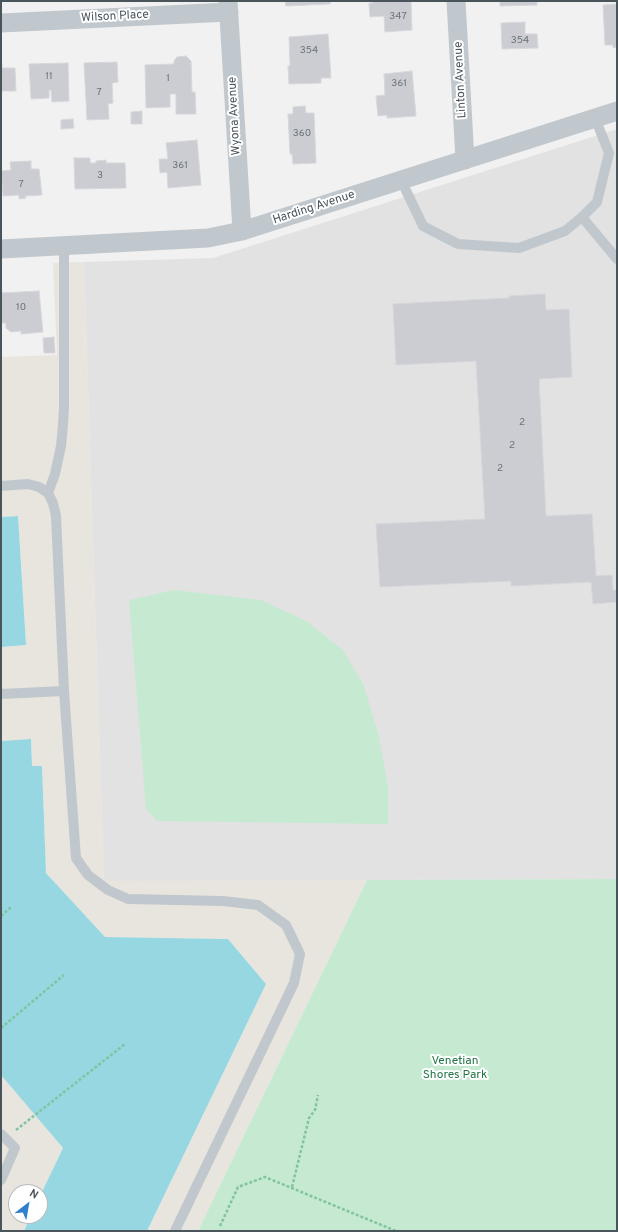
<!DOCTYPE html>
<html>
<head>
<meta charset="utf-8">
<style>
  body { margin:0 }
  #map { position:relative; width:618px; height:1232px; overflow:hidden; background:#f2f1f1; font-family:Overpass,sans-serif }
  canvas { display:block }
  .frame { position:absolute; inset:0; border:2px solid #4a545b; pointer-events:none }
  .north { position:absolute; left:8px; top:1184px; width:40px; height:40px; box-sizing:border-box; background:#fff; border:1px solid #b7bbbd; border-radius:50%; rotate:31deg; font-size:11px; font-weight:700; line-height:16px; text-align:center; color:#4a545b }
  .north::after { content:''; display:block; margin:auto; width:14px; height:18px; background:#307fcd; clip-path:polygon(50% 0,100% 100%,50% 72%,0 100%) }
</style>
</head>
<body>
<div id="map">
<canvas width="618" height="1232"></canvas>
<div class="frame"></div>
<div class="north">N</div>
</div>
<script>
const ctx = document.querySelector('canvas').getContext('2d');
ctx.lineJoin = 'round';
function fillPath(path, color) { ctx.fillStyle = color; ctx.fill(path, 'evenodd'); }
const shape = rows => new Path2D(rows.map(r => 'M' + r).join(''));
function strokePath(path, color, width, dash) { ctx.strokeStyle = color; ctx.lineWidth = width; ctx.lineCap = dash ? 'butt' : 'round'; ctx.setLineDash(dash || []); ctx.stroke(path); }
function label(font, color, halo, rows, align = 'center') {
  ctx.font = font + ' Overpass,sans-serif'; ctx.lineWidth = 4; ctx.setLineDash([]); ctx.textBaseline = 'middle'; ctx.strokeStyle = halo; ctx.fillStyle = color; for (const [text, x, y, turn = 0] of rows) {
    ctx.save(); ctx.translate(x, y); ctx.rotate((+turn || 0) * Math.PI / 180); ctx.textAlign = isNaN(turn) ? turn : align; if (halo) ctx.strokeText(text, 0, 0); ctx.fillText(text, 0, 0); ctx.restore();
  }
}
fillPath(shape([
  [84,262,104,880,367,880,198,1231,147,1231,266,984,228,939,105,937,46,873,42,766,32,766,31,739,1,741,1,647,26,645,18,516,1,517,1,357,57,355,53,263],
  [1,1075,63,1148,40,1196,40,1192,16,1192,16,1216,31,1216,24,1231,1,1231]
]), '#e8e5de');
fillPath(shape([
  [617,129,617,879,104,881,84,262,213,258]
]), '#e3e2e2');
fillPath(shape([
  [174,590,261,600,306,621,343,650,364,686,378,733,388,786,388,824,157,821,146,809,129,600],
  [617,879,617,1231,198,1231,367,880]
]), '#c5ead1');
fillPath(shape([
  [18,516,26,645,1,647,1,517],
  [31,739,32,766,42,766,46,873,105,937,228,939,266,984,147,1231,24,1231,31,1216,40,1216,40,1196,63,1148,1,1075,1,741]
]), '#97d7e1');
const building = shape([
  [285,1,336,1,330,2,330,4,286,6,285,1],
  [373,1,411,1,412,30,385,32,384,16,370,17,369,3,373,3,373,1],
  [500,1,537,1,537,5,500,6,500,1],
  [617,4,617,47,613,48,613,45,605,45,603,5,617,4],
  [525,22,525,34,537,34,538,48,502,49,501,23,525,22],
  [328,34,331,78,321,78,321,83,289,84,288,66,290,66,289,37,328,34],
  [186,56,191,61,192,92,195,92,196,114,176,114,176,94,170,94,170,107,146,108,145,65,174,64,174,61,177,57,186,56],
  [117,62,118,82,112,83,113,103,108,104,109,119,87,120,84,63,117,62],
  [1,63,2,63,2,68,15,68,16,91,1,91,1,63],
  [68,63,69,101,52,102,51,90,49,90,49,98,31,99,29,64,68,63],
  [412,71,416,116,387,118,387,115,378,116,376,96,385,95,384,74,412,71],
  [305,106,306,113,314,113,316,163,293,164,292,154,290,154,288,114,293,114,293,107,305,106],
  [142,111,142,124,131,124,131,112,142,111],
  [73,119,74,128,61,129,61,120,73,119],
  [197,140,201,185,168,188,167,172,160,173,159,159,168,159,166,143,197,140],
  [74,158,90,158,90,163,96,163,96,161,106,160,106,163,125,163,126,188,75,189,74,158],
  [31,161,31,169,39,169,42,195,25,196,26,198,19,199,19,195,3,196,1,171,11,170,10,162,31,161],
  [39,291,43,332,21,334,21,331,11,332,6,328,6,323,1,323,1,293,39,291],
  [545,294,546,310,569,309,572,377,539,379,546,516,592,514,596,576,612,575,613,590,617,590,617,602,593,604,591,582,511,586,511,581,380,587,376,524,485,519,476,361,396,365,393,304,509,298,509,296,545,294],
  [54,337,55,353,44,353,43,338,54,337]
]);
fillPath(building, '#cbcdd2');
strokePath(building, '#d5d7db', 1);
strokePath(shape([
  [1,916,11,907],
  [1,1028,64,975],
  [16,1130,125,1044],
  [292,1187,309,1118,315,1110,318,1095],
  [220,1226,238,1187,265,1177,396,1231]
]), '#81c49f', 2.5, [3, 2]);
strokePath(shape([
  [401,180,423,226,458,244,519,248,565,231,582,217,597,202,609,153,595,118],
  [582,217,617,259],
  [1,486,28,484,39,487,48,493,53,503,56,516,64,691,1,694],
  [48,493,55,474,61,446,63,425,64,407,64,246],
  [64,691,76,858,88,875,108,890,128,899,223,901,258,905,286,925,300,954,294,983,175,1231],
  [1,1134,15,1148,1,1180]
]), '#c0c8cd', 10);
strokePath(shape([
  [228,1,242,231],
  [456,1,465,160],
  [1,23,229,12],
  [1,249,208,238,242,231,617,111]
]), '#c0c8cd', 19);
label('10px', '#6a7279', null, [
  ["347",398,17],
  ["354",520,41],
  ["354",309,51],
  ["11",49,77],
  ["1",168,79],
  ["361",399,84],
  ["7",99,93],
  ["360",302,134],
  ["361",180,166],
  ["3",100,176],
  ["7",21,185],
  ["10",21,308],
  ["2",522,423],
  ["2",512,446],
  ["2",500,469]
]);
label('12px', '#4a545b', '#fff', [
  ["Wilson Place",115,17,-3],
  ["Linton Avenue",461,80,-93],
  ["Wyona Avenue",235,116,-93],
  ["Harding Avenue",314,208,-18]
]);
label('12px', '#237547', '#fff', [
  ["Venetian",455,1062],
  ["Shores Park",455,1076]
]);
</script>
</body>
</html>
